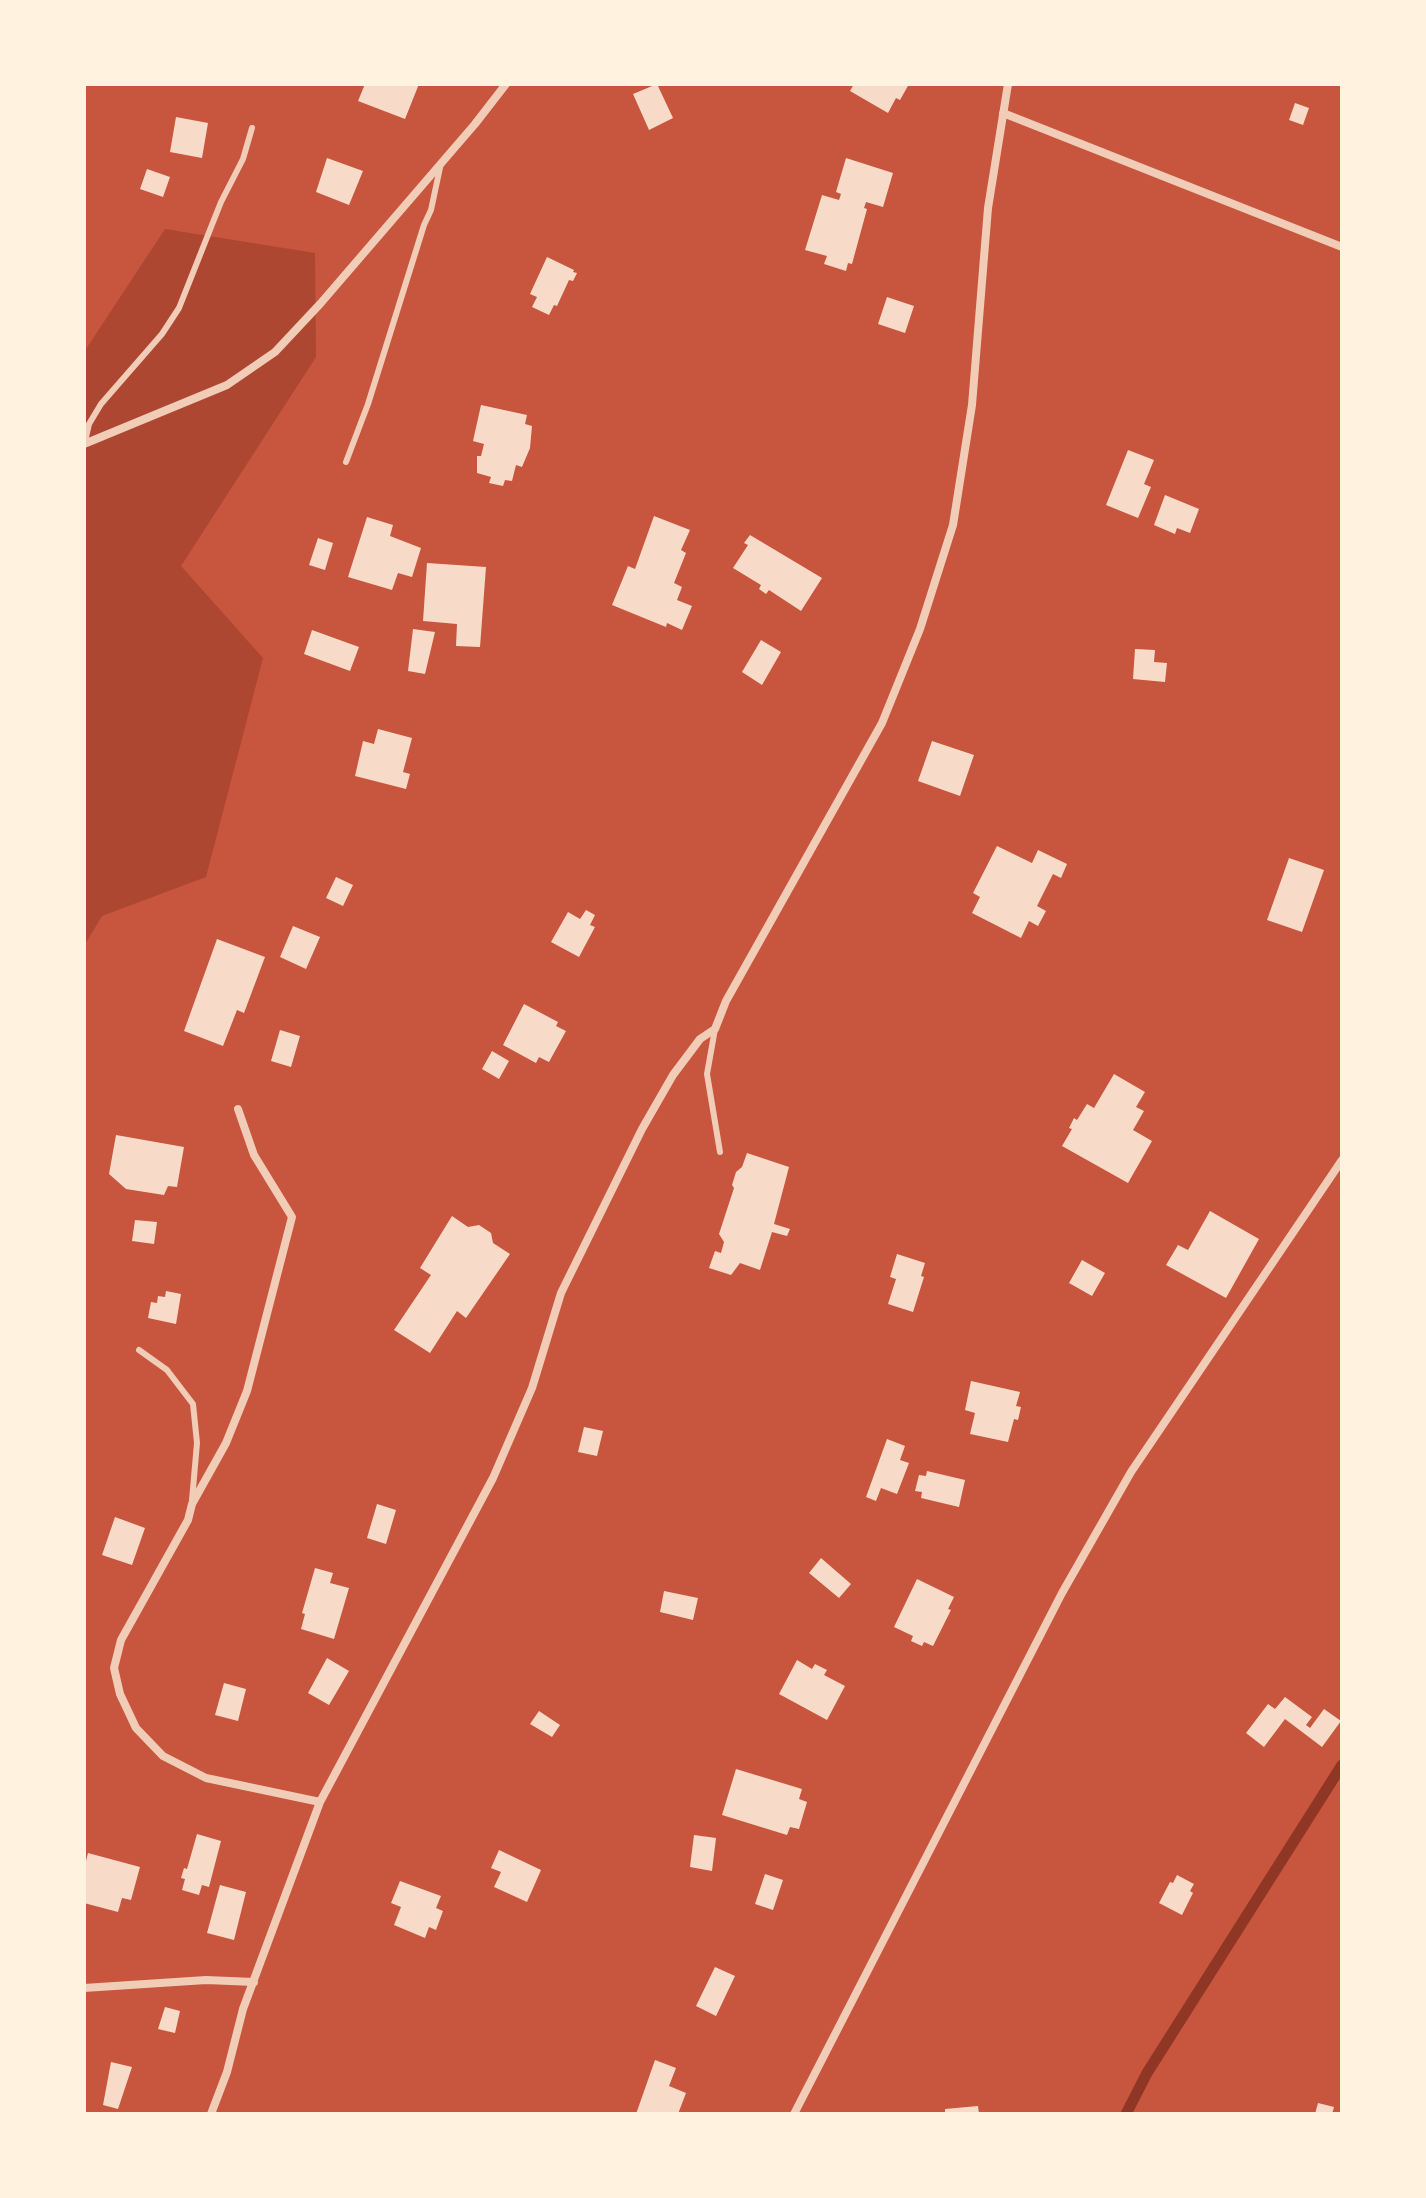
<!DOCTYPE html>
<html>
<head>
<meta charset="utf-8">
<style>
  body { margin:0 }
  #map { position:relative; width:1426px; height:2198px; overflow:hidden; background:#c8553d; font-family:Lora,serif }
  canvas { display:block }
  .frame { position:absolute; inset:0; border:86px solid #fff3e0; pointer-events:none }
</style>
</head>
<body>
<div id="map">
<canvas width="1426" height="2198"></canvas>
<div class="frame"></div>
</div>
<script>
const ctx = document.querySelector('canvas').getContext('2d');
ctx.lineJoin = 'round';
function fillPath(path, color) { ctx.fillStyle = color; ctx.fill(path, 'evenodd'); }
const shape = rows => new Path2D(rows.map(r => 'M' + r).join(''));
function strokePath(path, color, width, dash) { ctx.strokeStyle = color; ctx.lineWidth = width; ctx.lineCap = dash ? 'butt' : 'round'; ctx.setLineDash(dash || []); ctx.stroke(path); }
fillPath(shape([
  [165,229,315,253,316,357,181,566,263,658,206,877,102,916,84,946,84,352]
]), '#ae4732');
strokePath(shape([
  [1126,2114,1147,2073,1342,1765]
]), '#8f3625', 11);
fillPath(shape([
  [365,84,419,84,405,119,358,101],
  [657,84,673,118,649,130,633,94],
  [854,84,909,84,900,100,896,98,888,113,850,91],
  [1295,103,1309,108,1303,125,1289,120],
  [176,117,208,123,202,158,170,152],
  [327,158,363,171,349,205,316,192],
  [846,158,893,173,883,207,866,202,864,208,867,209,852,264,848,263,846,271,824,264,827,256,805,250,822,195,839,200,841,194,836,192],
  [147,169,170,177,163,197,140,189],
  [547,257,574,270,573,272,577,273,573,281,569,280,557,306,554,305,549,315,532,307,537,297,530,294],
  [887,297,914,306,905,333,878,324],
  [481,405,527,415,525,424,532,426,530,448,522,467,516,465,512,481,505,480,503,486,489,483,491,477,477,473,477,456,481,456,484,444,473,441],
  [1128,450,1154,460,1144,484,1151,487,1138,518,1106,505],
  [1165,495,1199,509,1190,533,1177,528,1175,534,1154,525],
  [654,516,690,530,681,550,686,553,674,583,682,587,677,600,692,606,682,630,667,623,666,627,612,605,628,566,635,569],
  [367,517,393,525,390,536,421,548,412,577,398,573,392,590,348,577],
  [750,535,822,578,801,611,769,590,766,594,759,589,761,585,733,568,748,545,744,543],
  [318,538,333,543,325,570,309,565],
  [427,563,486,567,480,647,456,646,457,624,423,621],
  [413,629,435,632,425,674,408,671],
  [312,630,359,647,350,671,304,654],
  [761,640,781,652,762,685,742,672],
  [1135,649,1155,650,1154,662,1167,663,1165,682,1133,679],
  [378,729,412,738,403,772,410,774,406,789,355,776,363,741,374,744],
  [932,741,974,755,960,796,918,781],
  [997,846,1032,863,1038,850,1067,864,1061,878,1053,874,1037,906,1046,911,1038,926,1029,921,1021,938,972,913,980,897,973,893],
  [1289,858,1324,870,1302,932,1267,920],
  [336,877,353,885,343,906,326,898],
  [586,910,595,915,590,925,595,927,579,957,551,942,568,912,580,919],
  [293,926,320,937,306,969,280,957],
  [217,939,265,957,244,1013,237,1010,223,1046,184,1031],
  [524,1004,558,1022,556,1026,566,1031,549,1062,539,1057,536,1063,503,1045],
  [280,1030,300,1036,291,1067,271,1061],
  [492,1051,509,1061,499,1079,482,1069],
  [1114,1074,1145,1092,1136,1107,1144,1111,1133,1130,1152,1141,1128,1183,1062,1146,1072,1129,1069,1128,1074,1118,1077,1120,1087,1104,1094,1108],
  [116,1135,184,1147,177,1187,168,1186,164,1195,126,1189,109,1174],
  [747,1153,789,1167,774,1224,790,1229,787,1236,772,1232,760,1270,740,1263,731,1275,709,1268,715,1251,721,1253,724,1242,719,1234,734,1188,732,1185,736,1172,742,1167],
  [1210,1211,1259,1239,1226,1298,1166,1265,1178,1245,1188,1250],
  [452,1216,468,1227,479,1225,491,1233,493,1243,510,1254,466,1318,457,1311,430,1353,394,1330,431,1275,420,1268],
  [135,1220,157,1222,154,1244,132,1241],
  [897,1254,925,1263,921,1276,924,1277,913,1312,888,1304,896,1279,890,1277],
  [1082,1260,1105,1273,1092,1296,1069,1283],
  [166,1291,181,1294,176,1324,148,1318,151,1302,157,1303,158,1296,165,1297],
  [971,1381,1020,1392,1016,1406,1021,1407,1018,1420,1014,1419,1008,1442,970,1434,975,1413,965,1410],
  [584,1427,603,1431,597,1456,578,1452],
  [887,1439,905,1446,900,1460,909,1463,897,1494,881,1488,876,1501,866,1497],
  [927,1471,965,1480,959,1507,921,1498,922,1492,915,1491,919,1475,926,1476],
  [377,1504,396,1510,386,1544,367,1538],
  [115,1517,145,1528,132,1565,102,1555],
  [821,1558,851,1584,839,1598,809,1573],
  [315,1568,333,1573,330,1583,349,1588,334,1639,301,1629,305,1614,302,1613],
  [917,1579,954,1597,948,1609,951,1610,933,1646,924,1642,922,1646,911,1641,913,1636,894,1627],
  [664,1591,698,1598,693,1620,660,1612],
  [327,1658,349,1671,329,1705,308,1693],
  [797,1660,812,1669,815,1664,827,1670,824,1675,845,1686,827,1720,779,1694],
  [224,1683,246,1689,238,1721,215,1715],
  [1285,1697,1312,1717,1306,1725,1310,1728,1324,1709,1341,1721,1322,1747,1285,1719,1264,1747,1246,1733,1268,1704,1275,1709],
  [539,1711,560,1725,552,1737,530,1724],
  [736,1769,802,1789,799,1799,807,1802,799,1829,790,1827,787,1835,722,1815],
  [197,1834,221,1841,209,1887,202,1885,199,1895,182,1890,185,1879,181,1878,184,1868,187,1869],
  [694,1835,716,1838,712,1871,690,1867],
  [499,1850,541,1870,527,1902,494,1887,501,1872,491,1868],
  [88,1853,140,1867,131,1900,122,1898,118,1912,84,1903,84,1869],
  [765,1874,783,1880,773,1910,755,1904],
  [1177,1875,1194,1884,1190,1891,1193,1893,1182,1915,1159,1903,1170,1882,1173,1883],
  [400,1881,441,1896,436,1908,443,1911,436,1930,429,1927,425,1938,394,1925,401,1907,391,1903],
  [220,1885,246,1892,234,1940,207,1933],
  [715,1967,735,1976,716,2016,696,2006],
  [165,2007,180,2011,175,2033,158,2029],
  [655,2060,676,2068,669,2086,686,2093,678,2114,636,2114],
  [111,2062,132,2067,118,2109,103,2105],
  [1318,2103,1334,2107,1332,2114,1315,2114],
  [978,2106,979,2114,945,2114,945,2109]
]), '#f7dbc8');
strokePath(shape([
  [88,443,86,437,89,424,101,404,162,334,179,308,221,202,243,159,252,128],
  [346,462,368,404,424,225,431,210,441,163],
  [715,1029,707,1074,720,1152],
  [139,1350,167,1370,193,1404,197,1443,192,1500]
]), '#f1ccb7', 6);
strokePath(shape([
  [1003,113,1342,247],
  [84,444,227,385,275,352,320,304,475,124,506,84],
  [238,1109,254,1155,292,1217,247,1391,226,1443,192,1504,188,1520,121,1640,114,1668,120,1694,136,1728,163,1756,206,1778,320,1802],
  [84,1988,206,1980,254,1982],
  [211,2114,227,2072,243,2009,320,1802,493,1478,532,1388,561,1293,642,1129,673,1075,700,1039,715,1029,726,1001,882,723,920,629,953,525,972,405,988,208,1008,84],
  [794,2114,1062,1593,1131,1472,1342,1160]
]), '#f1ccb7', 8);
</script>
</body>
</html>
